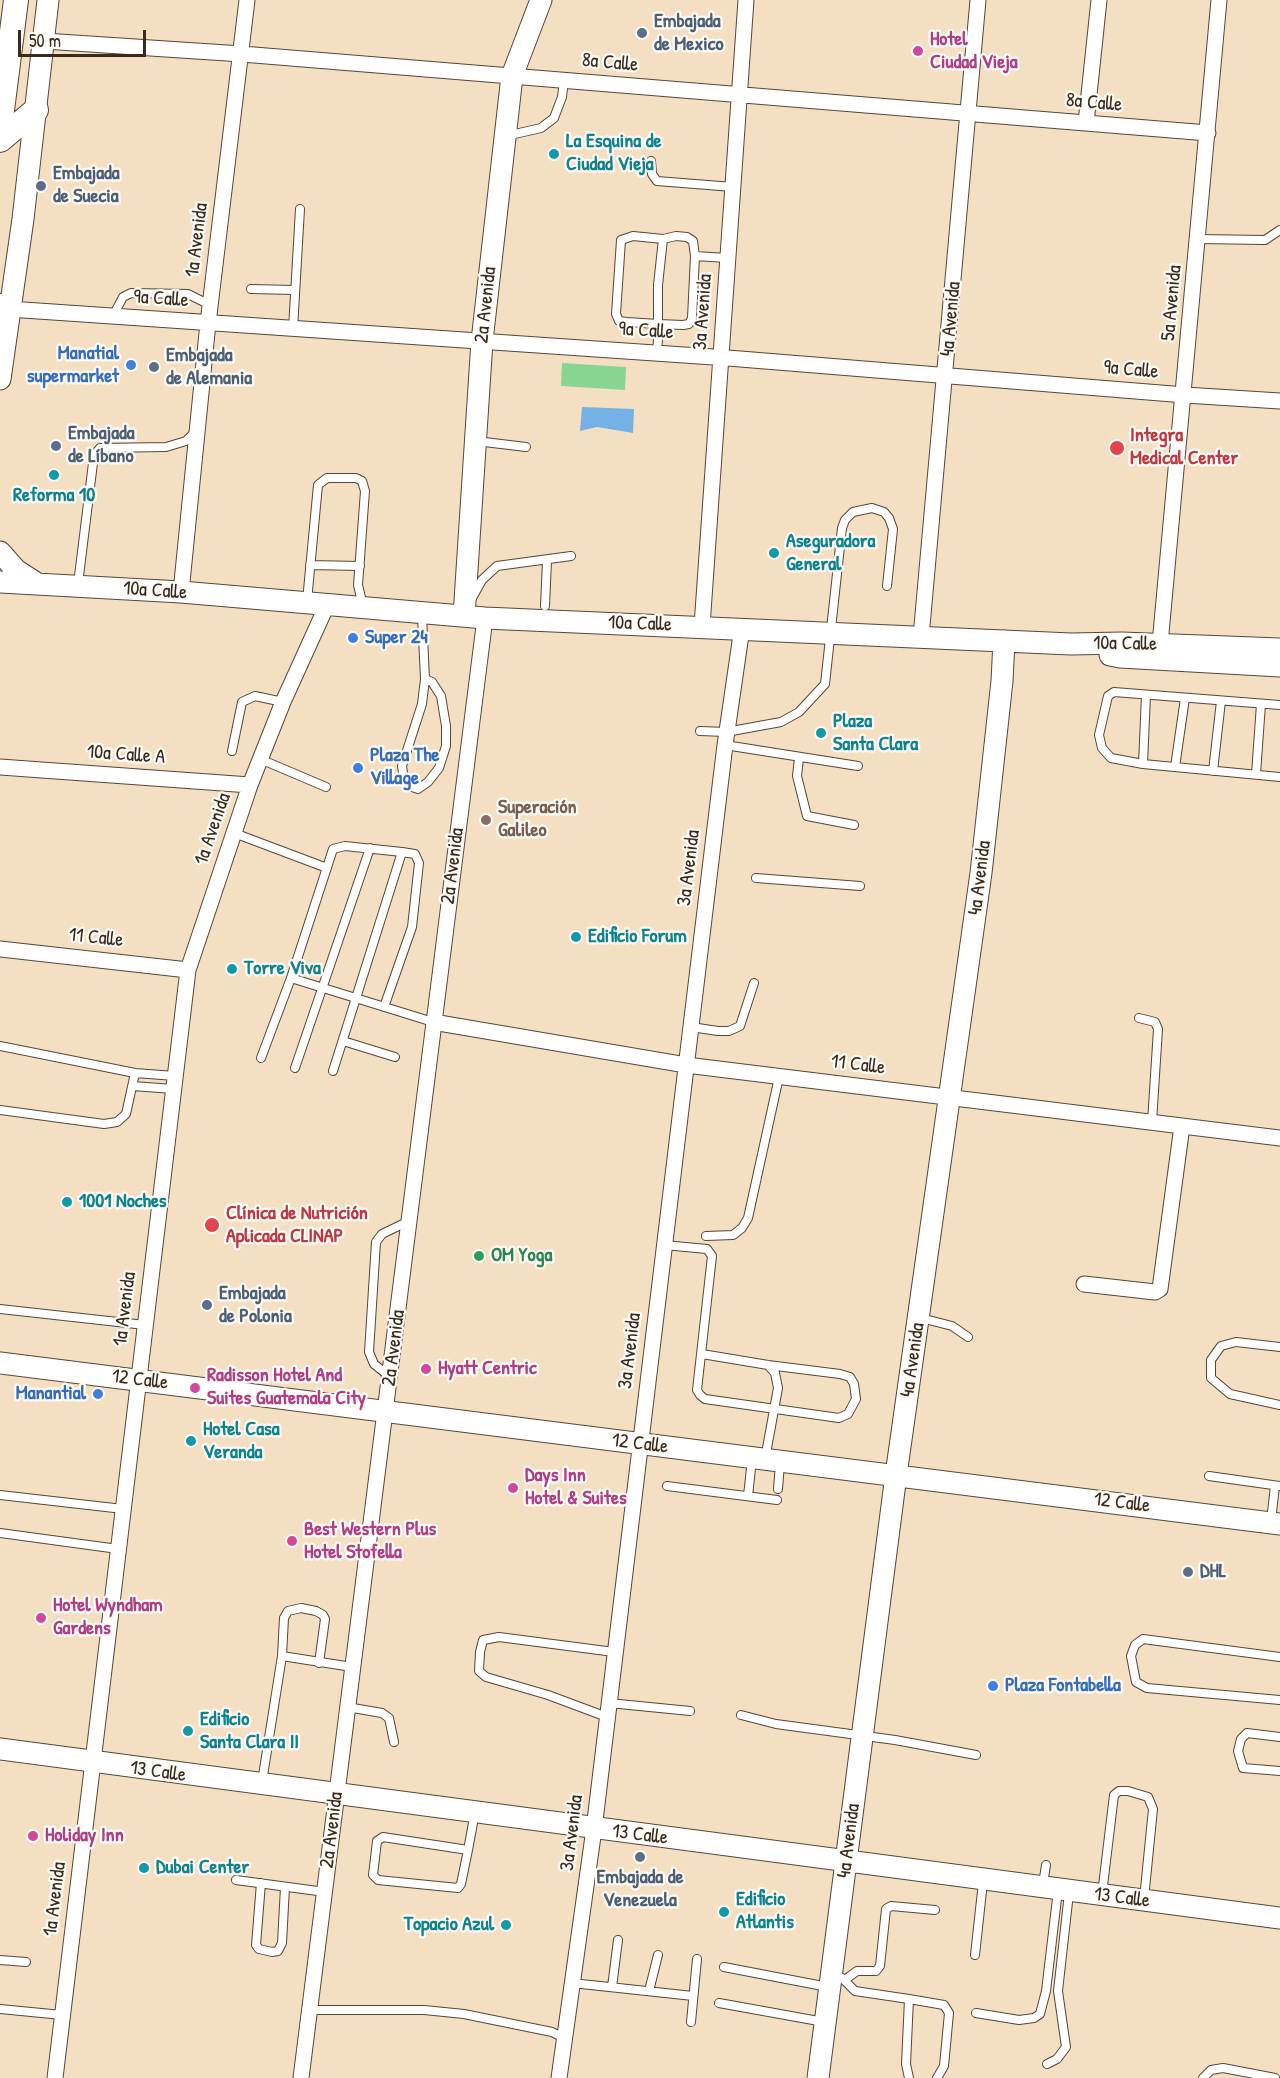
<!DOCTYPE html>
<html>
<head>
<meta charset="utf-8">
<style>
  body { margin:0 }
  #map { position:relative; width:1280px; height:2078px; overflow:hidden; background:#f5dfc3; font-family:"Patrick Hand",sans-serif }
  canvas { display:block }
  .scale { position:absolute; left:18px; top:30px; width:128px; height:27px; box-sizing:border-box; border:3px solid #3b2a1e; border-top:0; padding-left:8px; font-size:18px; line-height:21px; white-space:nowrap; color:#3b2a1e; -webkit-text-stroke:4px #fdfcf7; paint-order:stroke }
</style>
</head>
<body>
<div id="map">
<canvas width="1280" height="2078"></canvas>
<div class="scale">50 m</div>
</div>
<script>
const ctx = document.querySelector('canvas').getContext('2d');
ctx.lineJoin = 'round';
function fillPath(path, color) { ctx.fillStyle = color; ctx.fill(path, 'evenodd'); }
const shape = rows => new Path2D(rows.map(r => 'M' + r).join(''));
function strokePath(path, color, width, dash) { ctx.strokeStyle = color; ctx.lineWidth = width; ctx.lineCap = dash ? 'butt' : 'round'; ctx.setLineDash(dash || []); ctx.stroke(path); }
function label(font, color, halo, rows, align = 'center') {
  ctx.font = font + ' "Patrick Hand",sans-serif'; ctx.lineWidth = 4.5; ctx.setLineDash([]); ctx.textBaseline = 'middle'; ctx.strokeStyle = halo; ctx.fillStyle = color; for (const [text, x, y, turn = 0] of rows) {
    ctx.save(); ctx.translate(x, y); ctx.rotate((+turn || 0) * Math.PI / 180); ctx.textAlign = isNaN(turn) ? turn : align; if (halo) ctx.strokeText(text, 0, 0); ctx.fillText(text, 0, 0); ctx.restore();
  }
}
fillPath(shape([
  [562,363,626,367,625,390,561,386]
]), '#88d592');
fillPath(shape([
  [582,407,634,409,633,433,597,427,580,431]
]), '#74b2e6');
const lane = shape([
  [506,136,541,128,554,118,562,97,564,80],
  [651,161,652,174,657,181,733,187],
  [1198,239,1265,240,1280,230],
  [695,256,727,258],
  [251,289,295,290],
  [113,316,123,297,131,293,188,294,210,305],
  [293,329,300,209],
  [657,353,658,339,658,285,663,239,676,236,687,237,693,241,695,256,692,318,689,324,683,325,658,324,627,322,619,321,616,314,621,240,633,236,663,239],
  [476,441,526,447],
  [310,565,360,566],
  [78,584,94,455,100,448,166,447,186,441,196,431],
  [472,598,482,580,497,566,571,556],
  [307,601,318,485,327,478,356,478,362,481,365,491,358,585,363,606],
  [545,606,547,561],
  [422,616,425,679,422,704,402,766,404,779,409,786,418,789,428,782,439,768,446,746,446,726,441,696,432,682,425,679],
  [1280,705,1114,692,1108,696,1099,735,1102,748,1111,758,1143,764,1280,777],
  [700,731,726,732,781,722,799,712,825,684,842,528,845,520,853,512,872,508,884,512,889,518,893,529,887,586],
  [725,745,858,766],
  [232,751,242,702,255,696,283,702],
  [799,758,797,776,807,816,854,825],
  [260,759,326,787],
  [1143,764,1146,695],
  [1175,767,1185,698],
  [1213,771,1221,701],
  [1256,774,1261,704],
  [234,833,327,868],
  [756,878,860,886],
  [291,978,433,1022],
  [384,1007,412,927,419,863,415,854,402,852],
  [1139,1018,1155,1022,1158,1029,1152,1122],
  [691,1027,718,1031,729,1031,740,1026,754,983],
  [343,1041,395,1057],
  [0,1046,135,1073,175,1076],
  [261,1058,291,978,333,849,345,846,402,852,333,1071],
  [295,1068,370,848],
  [133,1086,173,1089],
  [0,1110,104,1124,117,1122,126,1114,135,1073],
  [706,1236,733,1235,742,1228,748,1218,779,1077],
  [664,1245,707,1249,712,1256,697,1390,700,1395,705,1399,839,1418,848,1414,856,1399,854,1384,850,1377,840,1374,768,1365,702,1354],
  [0,1309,145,1325],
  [921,1318,952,1326,968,1337],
  [1280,1347,1236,1342,1221,1346,1211,1360,1211,1378,1230,1394,1280,1405],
  [389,1376,374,1364,369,1352,376,1242,382,1234,409,1221],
  [765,1459,778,1388,775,1373,768,1365],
  [1209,1476,1280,1486],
  [667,1486,777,1500],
  [778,1489,780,1463],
  [0,1495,123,1509],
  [748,1496,752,1459],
  [1271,1521,1275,1486],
  [0,1533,118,1549],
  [282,1656,352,1667],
  [1280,1657,1143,1639,1135,1645,1131,1656,1136,1682,1147,1688,1280,1700],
  [609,1703,690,1711],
  [347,1707,382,1713,389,1718,394,1742],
  [741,1715,776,1724,895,1740,976,1755],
  [607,1717,548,1695,486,1677,479,1671,480,1652,483,1640,499,1637,614,1652],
  [1280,1737,1247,1733,1241,1739,1238,1751,1243,1768,1280,1771],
  [262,1782,282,1656,284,1618,288,1611,301,1608,316,1611,323,1615,325,1619,319,1663],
  [468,1850,383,1837,377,1841,373,1875,378,1880,458,1888,461,1884,468,1850,473,1823,474,1814],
  [236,1880,325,1892],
  [261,1883,256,1945,259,1949,272,1952,278,1951,282,1943,285,1887],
  [1043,1884,1046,1865],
  [1102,1894,1114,1795,1119,1791,1128,1791,1148,1797,1153,1809,1144,1899],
  [975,1955,983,1882],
  [0,1960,26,1962],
  [724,1967,828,1987],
  [842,1978,855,1991,909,1999],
  [846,1979,857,1971,876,1971,880,1966,886,1909,891,1906,935,1910],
  [572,1983,693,1996],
  [612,1987,618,1940],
  [649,1991,658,1955],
  [719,2003,824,2022],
  [0,2009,62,2015],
  [310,2010,424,2010,464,2014,552,2032,564,2038],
  [976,2013,1019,2020,1034,2018,1040,2014,1046,1991,1058,1890],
  [691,2022,697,1959],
  [1047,2064,1057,2059,1066,2047,1058,1991,1069,1893],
  [909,2078,906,2064,909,1999,944,2005,949,2013,944,2066,937,2078],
  [1203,2078,1211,2070,1223,2068,1275,2078]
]);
const street = shape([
  [44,41,242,54,1208,133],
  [1086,123,1099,0],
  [9,309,728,358,1185,395,1280,401],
  [181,592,208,323,247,0],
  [702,626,746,0],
  [921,637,978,0],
  [1160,644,1219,0],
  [0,767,250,785],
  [0,949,188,970],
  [433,1022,686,1065,1280,1138],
  [1084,1284,1155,1292,1160,1289,1182,1126],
  [55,2078,188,970,250,785,283,702,327,605],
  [301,2078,485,618],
  [559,2078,594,1829,725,745,742,628]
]);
const secondary = shape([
  [0,379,23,219,48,0],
  [0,552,16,570,36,583],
  [0,582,181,592,485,618,1071,644,1122,643,1280,649],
  [464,616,482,341,512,76,541,0],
  [1110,655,1120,657,1280,666],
  [0,1363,1280,1524],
  [0,1749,1280,1918],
  [818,2078,896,1475,981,873,1002,681,1004,641]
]);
const primary = shape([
  [0,126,16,0],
  [0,140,36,110],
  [0,306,9,309]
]);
strokePath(lane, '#574537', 10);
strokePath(street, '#574537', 17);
strokePath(secondary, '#574537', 23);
strokePath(primary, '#574537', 26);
strokePath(lane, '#fff', 8);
strokePath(street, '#fff', 15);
strokePath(secondary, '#fff', 21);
strokePath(primary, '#fff', 24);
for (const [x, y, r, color] of [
  [642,33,6,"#5c6f8a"],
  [918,51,6,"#d1479c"],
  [554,154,6,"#0f9aa8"],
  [41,186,6,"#5c6f8a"],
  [131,365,6,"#3f7fe0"],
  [154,367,6,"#5c6f8a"],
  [56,446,6,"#5c6f8a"],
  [1117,448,8,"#e0444e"],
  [54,475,6,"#0f9aa8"],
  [774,553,6,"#0f9aa8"],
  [353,638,6,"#3f7fe0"],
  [821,733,6,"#0f9aa8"],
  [358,768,6,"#3f7fe0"],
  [486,820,6,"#8d6e63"],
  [576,937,6,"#0f9aa8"],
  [232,969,6,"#0f9aa8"],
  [67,1202,6,"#0f9aa8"],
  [212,1225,8,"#e0444e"],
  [479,1256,6,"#2e9e5b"],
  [207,1305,6,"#5c6f8a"],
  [426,1369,6,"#d1479c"],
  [195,1388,6,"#d1479c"],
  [98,1394,6,"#3f7fe0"],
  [191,1441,6,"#0f9aa8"],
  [513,1488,6,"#d1479c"],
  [292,1541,6,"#d1479c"],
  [1188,1572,6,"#5c6f8a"],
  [41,1618,6,"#d1479c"],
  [993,1686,6,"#3f7fe0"],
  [188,1731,6,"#0f9aa8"],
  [33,1836,6,"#d1479c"],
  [640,1857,6,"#5c6f8a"],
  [144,1868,6,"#0f9aa8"],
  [724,1912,6,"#0f9aa8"],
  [506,1925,6,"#0f9aa8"]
]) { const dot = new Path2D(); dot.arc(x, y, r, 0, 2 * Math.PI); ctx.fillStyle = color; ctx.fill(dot); strokePath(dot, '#fdfcf7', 2); }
label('bold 20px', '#4e5e75', '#fdfcf7', [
  ["Embajada",654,22],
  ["de Mexico",654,45],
  ["Embajada",53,174],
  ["de Suecia",53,197],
  ["Embajada",166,356],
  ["de Alemania",166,379],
  ["Embajada",68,434],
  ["de Líbano",68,457],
  ["Embajada",219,1294],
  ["de Polonia",219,1317],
  ["DHL",1200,1572],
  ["Embajada de",640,1878,"center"],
  ["Venezuela",640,1901,"center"]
], 'left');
label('bold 20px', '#b23c85', '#fdfcf7', [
  ["Hotel",930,40],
  ["Ciudad Vieja",930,63],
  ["Hyatt Centric",438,1369],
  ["Radisson Hotel And",207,1376],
  ["Suites Guatemala City",207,1399],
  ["Days Inn",525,1476],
  ["Hotel & Suites",525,1499],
  ["Best Western Plus",304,1530],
  ["Hotel Stofella",304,1553],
  ["Hotel Wyndham",53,1606],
  ["Gardens",53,1629],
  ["Holiday Inn",45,1836]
], 'left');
label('20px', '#3b2a1e', '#fdfcf7', [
  ["8a Calle",610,63,5],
  ["8a Calle",1094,103,5],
  ["1a Avenida",197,240,-83],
  ["9a Calle",161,299,4],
  ["5a Avenida",1172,303,-85],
  ["2a Avenida",486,305,-84],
  ["3a Avenida",703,312,-86],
  ["4a Avenida",951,319,-85],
  ["9a Calle",646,331,4],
  ["9a Calle",1131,370,5],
  ["10a Calle",155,591,4],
  ["10a Calle",640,624,2],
  ["10a Calle",1125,644,1],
  ["10a Calle A",126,755,4],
  ["1a Avenida",213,829,-71],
  ["2a Avenida",453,866,-83],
  ["3a Avenida",689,868,-83],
  ["4a Avenida",980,878,-83],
  ["11 Calle",96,938,6],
  ["11 Calle",858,1065,7],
  ["1a Avenida",125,1309,-83],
  ["2a Avenida",394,1348,-83],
  ["3a Avenida",630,1351,-83],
  ["4a Avenida",913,1360,-82],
  ["12 Calle",140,1380,7],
  ["12 Calle",640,1444,7],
  ["12 Calle",1122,1503,7],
  ["13 Calle",158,1772,8],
  ["2a Avenida",332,1830,-83],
  ["3a Avenida",572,1833,-83],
  ["13 Calle",640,1835,7],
  ["4a Avenida",849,1841,-83],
  ["13 Calle",1122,1898,7],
  ["1a Avenida",55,1899,-83]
]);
label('bold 20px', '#0d838f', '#fdfcf7', [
  ["La Esquina de",566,142],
  ["Ciudad Vieja",566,165],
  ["Reforma 10",54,496,"center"],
  ["Aseguradora",786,542],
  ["General",786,565],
  ["Plaza",833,722],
  ["Santa Clara",833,745],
  ["Edificio Forum",588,937],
  ["Torre Viva",244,969],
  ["1001 Noches",79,1202],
  ["Hotel Casa",203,1430],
  ["Veranda",203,1453],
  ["Edificio",200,1720],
  ["Santa Clara II",200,1743],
  ["Dubai Center",156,1868],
  ["Edificio",736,1900],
  ["Atlantis",736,1923],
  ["Topacio Azul",494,1925,"right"]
], 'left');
label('bold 20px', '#366cbe', '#fdfcf7', [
  ["Manatial",119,354,"right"],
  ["supermarket",119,377,"right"],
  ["Super 24",365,638],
  ["Plaza The",370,756],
  ["Village",370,779],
  ["Manantial",86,1394,"right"],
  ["Plaza Fontabella",1005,1686]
], 'left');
label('bold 20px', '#be3a42', '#fdfcf7', [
  ["Integra",1130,436],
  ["Medical Center",1130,459],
  ["Clínica de Nutrición",226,1214],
  ["Aplicada CLINAP",226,1237]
], 'left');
label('bold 20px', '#785e54', '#fdfcf7', [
  ["Superación",498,808],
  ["Galileo",498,831]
], 'left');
label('bold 20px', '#27864d', '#fdfcf7', [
  ["OM Yoga",491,1256]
], 'left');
</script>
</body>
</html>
